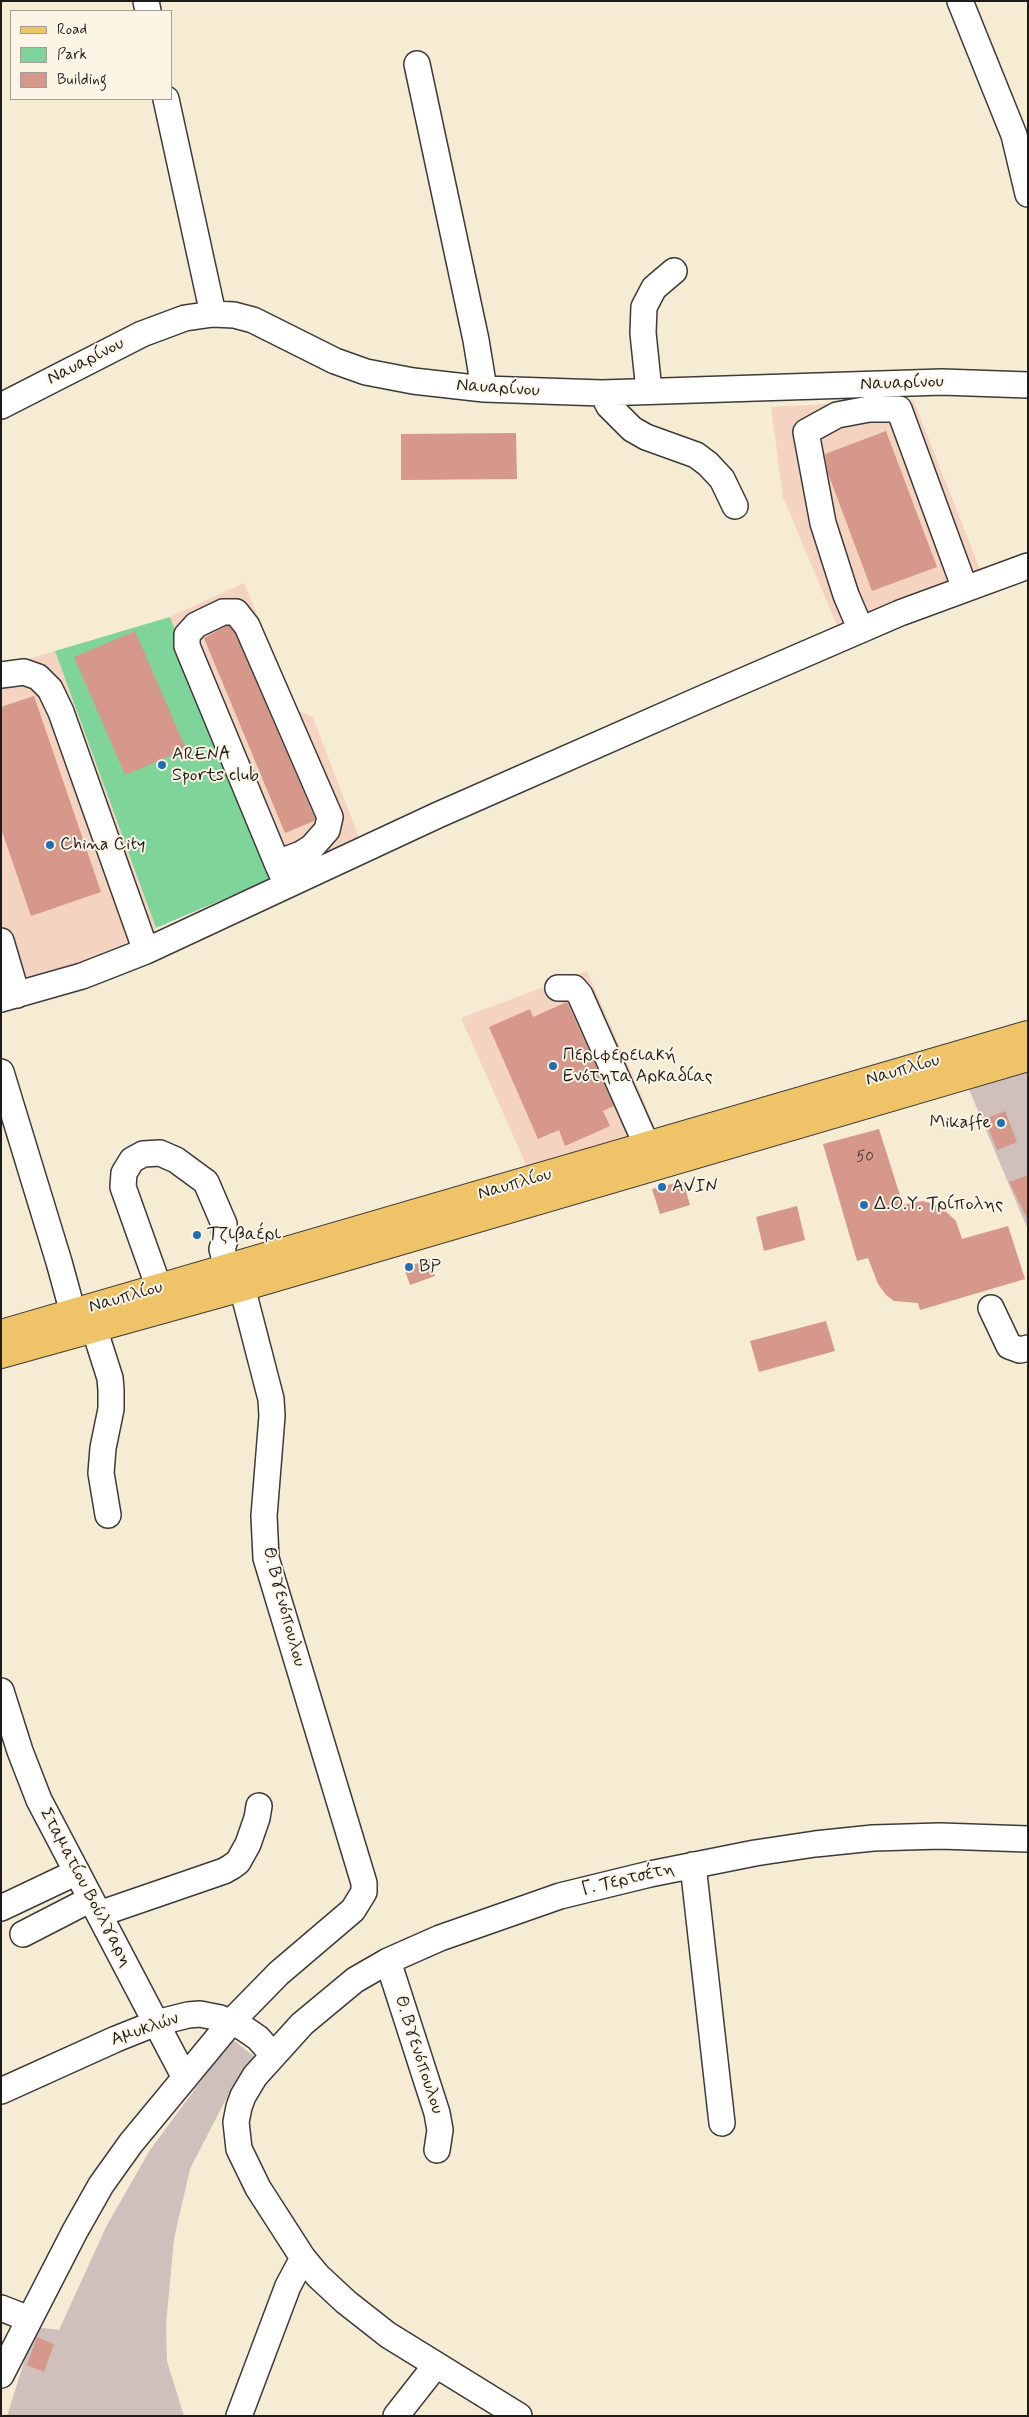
<!DOCTYPE html>
<html>
<head>
<meta charset="utf-8">
<style>
  body { margin:0 }
  #map { position:relative; width:1029px; height:2417px; overflow:hidden; background:#f6ebd3; font-family:Mynerve,sans-serif }
  canvas { display:block }
  .frame { position:absolute; inset:0; border:2px solid #1c1c1c; pointer-events:none }
  .legend { position:absolute; left:10px; top:10px; width:162px; height:90px; box-sizing:border-box; background:#fcf5e5; border:1px solid #a29e95; margin:0; padding:6px 9px; list-style:none; font-size:15px; color:#1c1c1c }
  .legend li { display:flex; align-items:center; gap:10px; height:25px }
  .legend b { width:25px; border:1px solid #a29e95 }
</style>
</head>
<body>
<div id="map">
<canvas width="1029" height="2417"></canvas>
<div class="frame"></div>
<ul class="legend">
<li><b style="height:6px;background:#efc469"></b>Road</li>
<li><b style="height:14px;background:#7fd599"></b>Park</li>
<li><b style="height:14px;background:#d5988a"></b>Building</li>
</ul>
</div>
<script>
const ctx = document.querySelector('canvas').getContext('2d');
ctx.lineJoin = 'round';
function fillPath(path, color) { ctx.fillStyle = color; ctx.fill(path, 'evenodd'); }
const shape = rows => new Path2D(rows.map(r => 'M' + r).join(''));
function strokePath(path, color, width, dash) { ctx.strokeStyle = color; ctx.lineWidth = width; ctx.lineCap = dash ? 'butt' : 'round'; ctx.setLineDash(dash || []); ctx.stroke(path); }
function label(font, color, halo, rows, align = 'center') {
  ctx.font = font + ' Mynerve,sans-serif'; ctx.lineWidth = 4; ctx.setLineDash([]); ctx.textBaseline = 'middle'; ctx.strokeStyle = halo; ctx.fillStyle = color; for (const [text, x, y, turn = 0] of rows) {
    ctx.save(); ctx.translate(x, y); ctx.rotate((+turn || 0) * Math.PI / 180); ctx.textAlign = isNaN(turn) ? turn : align; if (halo) ctx.strokeText(text, 0, 0); ctx.fillText(text, 0, 0); ctx.restore();
  }
}
fillPath(shape([
  [913,399,983,577,840,633,783,497,771,407],
  [244,583,298,710,313,718,360,840,273,878,170,617],
  [55,651,156,928,152,937,85,967,1,990,1,663,25,660],
  [587,971,656,1130,527,1167,461,1018]
]), '#f4d3c1');
fillPath(shape([
  [1028,1070,1028,1230,968,1087],
  [232,2039,255,2057,225,2101,190,2169,174,2239,166,2325,167,2361,184,2416,7,2416,35,2327,59,2330,106,2227,150,2150]
]), '#d0c0bc');
fillPath(shape([
  [170,617,273,878,156,928,55,651]
]), '#7fd599');
fillPath(shape([
  [886,431,937,567,872,591,828,473,825,454],
  [516,433,517,479,401,480,401,434],
  [226,626,229,626,235,633,315,818,314,821,285,833,204,638],
  [135,631,186,749,125,775,74,657],
  [34,696,101,892,31,916,1,828,1,707],
  [567,1002,614,1106,603,1111,610,1126,565,1146,559,1130,538,1139,489,1027,530,1009,533,1017],
  [1005,1111,1017,1142,997,1150,985,1119],
  [879,1129,903,1205,923,1201,940,1206,956,1221,962,1239,1008,1226,1025,1279,920,1310,918,1303,894,1301,886,1295,878,1284,868,1258,857,1261,823,1144],
  [1028,1175,1028,1220,1009,1182],
  [683,1181,690,1205,660,1214,652,1189],
  [797,1206,805,1240,764,1251,756,1217],
  [430,1259,435,1276,410,1285,404,1268],
  [826,1321,835,1351,759,1372,750,1341],
  [37,2337,54,2344,44,2372,27,2365]
]), '#d5988a');
const minor = shape([
  [146,1,148,11],
  [960,1,1014,135,1028,194],
  [417,64,476,340,484,389],
  [166,99,213,314],
  [649,391,643,333,644,307,654,288,674,271],
  [602,393,609,406,632,429,646,437,696,455,708,464,722,479,735,506],
  [1,406,142,334,185,318,213,314,234,315,253,320,335,361,366,372,413,381,484,389,602,393,942,382,1028,385],
  [861,630,846,595,823,523,806,432,837,415,869,409,899,409,965,589],
  [1,675,24,672,38,677,50,689,61,712,146,951],
  [277,863,301,854,312,847,327,830,330,817,247,626,236,612,223,612,196,625,187,635,187,646,277,863,287,885],
  [1,941,17,995],
  [558,988,574,988,580,995,647,1146],
  [1,999,82,976,146,951,438,815,708,696,900,613,1028,566],
  [1,1072,59,1262,73,1313],
  [159,1288,123,1187,124,1173,132,1160,143,1154,160,1153,176,1160,206,1182,224,1224,225,1240,222,1249,227,1268],
  [991,1308,1009,1346,1020,1350,1028,1348],
  [94,1328,110,1378,111,1390,111,1409,103,1448,101,1473,108,1515],
  [1,1691,20,1751,39,1800,185,2078],
  [693,1865,722,2123],
  [1,1908,77,1872],
  [99,1914,224,1871,231,1867,238,1862,248,1844,257,1818,259,1806],
  [23,1934,91,1899],
  [388,1961,437,2113,440,2130,437,2150],
  [1,2091,116,2039,156,2023,188,2015,200,2014,220,2018,242,2027,258,2038,273,2055],
  [1,2308,29,2319],
  [1,2375,75,2231,101,2185,131,2143,231,2022,279,1973,353,1910,364,1892,364,1883,266,1558,264,1516,272,1416,271,1399,242,1287],
  [239,2416,288,2286,303,2258],
  [396,2416,436,2365],
  [519,2416,388,2335,346,2302,318,2276,303,2258,258,2188,239,2149,236,2122,239,2107,243,2096,255,2076,302,2024,355,1980,388,1961,440,1938,560,1896,650,1874,755,1853,815,1844,873,1838,940,1836,1028,1839]
]);
const major = shape([
  [1,1334,1028,1035],
  [1,1354,242,1287,1028,1057]
]);
strokePath(minor, '#3d3b37', 28);
strokePath(major, '#3d3b37', 30);
strokePath(minor, '#fff', 25);
strokePath(major, '#efc469', 28);
for (const [x, y, r, color] of [
  [162,765,5,"#1f6fb2"],
  [50,845,5,"#1f6fb2"],
  [553,1066,5,"#1f6fb2"],
  [1001,1123,5,"#1f6fb2"],
  [662,1187,5,"#1f6fb2"],
  [864,1205,5,"#1f6fb2"],
  [197,1235,5,"#1f6fb2"],
  [409,1267,5,"#1f6fb2"]
]) { const dot = new Path2D(); dot.arc(x, y, r, 0, 2 * Math.PI); ctx.fillStyle = color; ctx.fill(dot); strokePath(dot, '#fcf5e5', 2); }
label('15px', '#4a3b38', null, [
  ["50",865,1158]
]);
label('18px', '#1c1c1c', '#fcf5e5', [
  ["Ναυαρίνου",86,362,-27],
  ["Ναυαρίνου",902,384,-2],
  ["Ναυαρίνου",498,389,4],
  ["Ναυπλίου",903,1071,-16],
  ["Ναυπλίου",515,1185,-16],
  ["Ναυπλίου",126,1298,-16],
  ["Θ. Βγενόπουλου",283,1607,75],
  ["Γ. Τερτσέτη",628,1880,-13],
  ["Σταματίου Βούλγαρη",85,1888,62],
  ["Αμυκλών",145,2030,-19],
  ["Θ. Βγενόπουλου",418,2055,72]
]);
label('18px', '#1c1c1c', '#fcf5e5', [
  ["ARENA",172,755],
  ["Sports club",172,776],
  ["China City",60,845],
  ["Περιφερειακή",563,1056],
  ["Ενότητα Αρκαδίας",563,1077],
  ["Mikaffe",991,1123,"right"],
  ["AVIN",672,1187],
  ["Δ.Ο.Υ. Τρίπολης",874,1205],
  ["Τζιβαέρι",207,1235],
  ["BP",419,1267]
], 'left');
</script>
</body>
</html>
